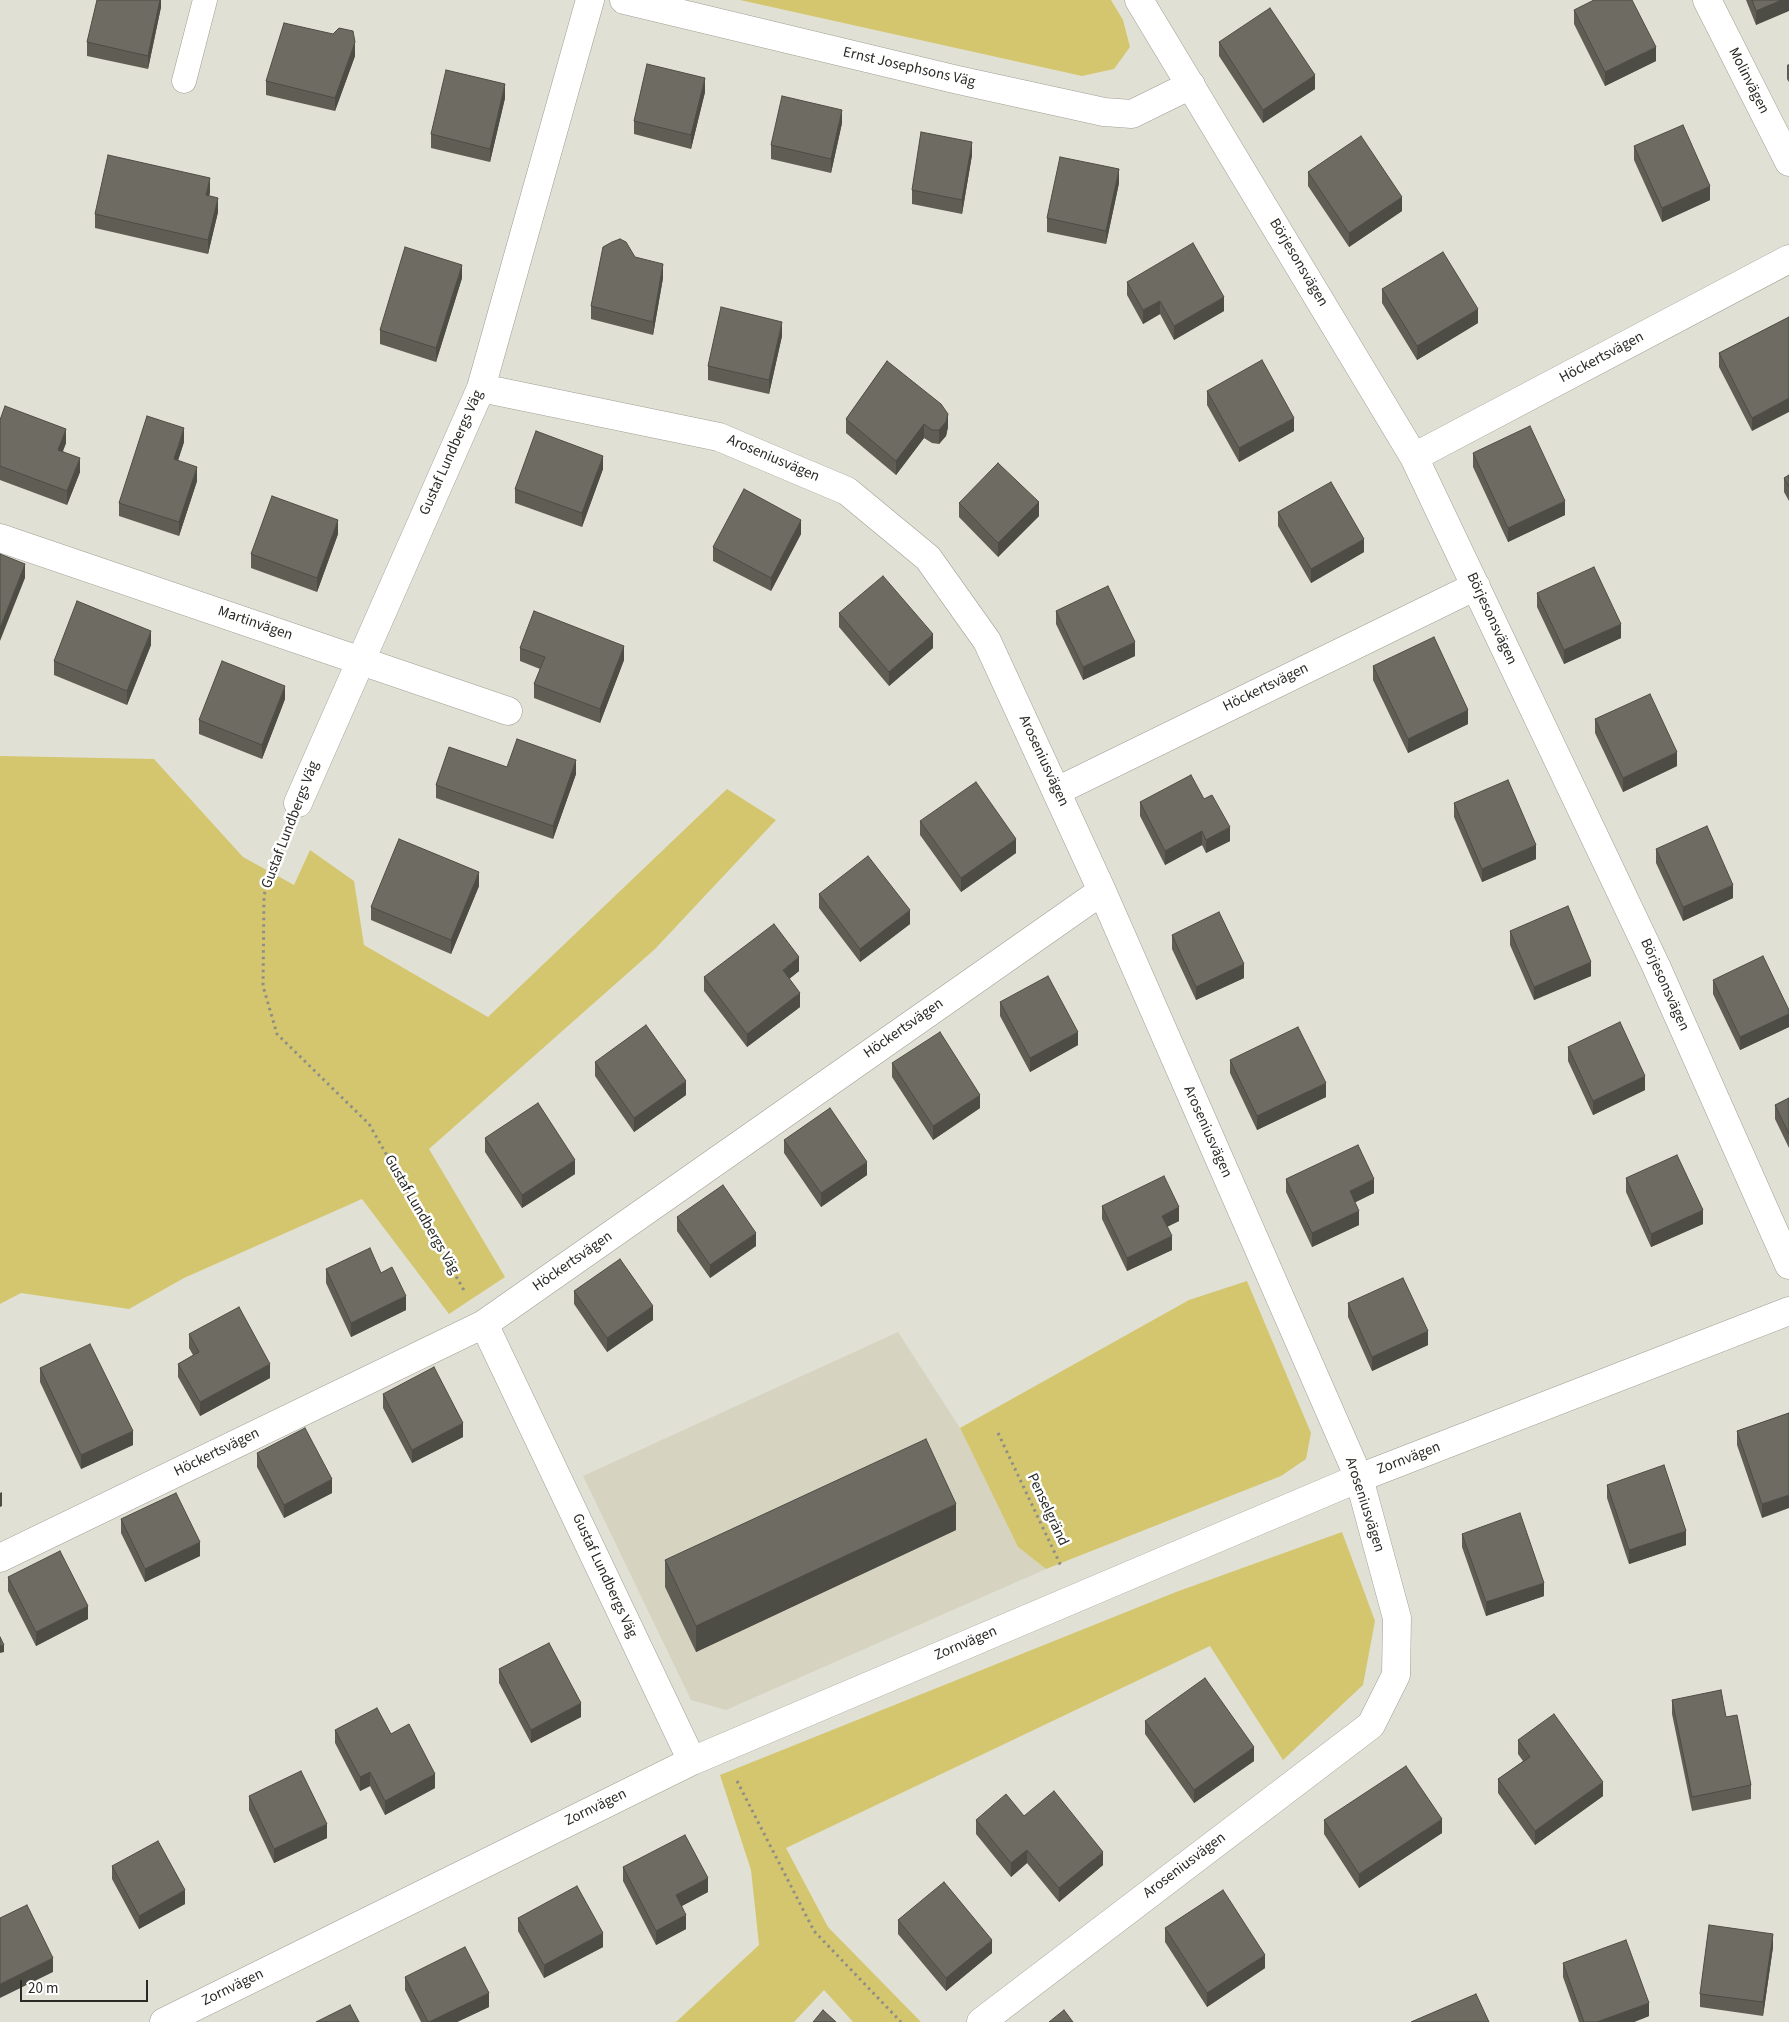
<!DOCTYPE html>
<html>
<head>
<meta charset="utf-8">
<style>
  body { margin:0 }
  #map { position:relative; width:1789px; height:2022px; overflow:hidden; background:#e1e0d4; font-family:"Source Sans 3",sans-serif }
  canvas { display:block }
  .scale { position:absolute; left:20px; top:1980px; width:128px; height:22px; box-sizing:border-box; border:2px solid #2a2a26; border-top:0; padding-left:6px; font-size:15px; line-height:18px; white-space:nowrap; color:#2a2a26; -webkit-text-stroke:4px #fff; paint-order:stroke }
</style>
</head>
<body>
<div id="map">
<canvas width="1789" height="2022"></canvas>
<div class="scale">20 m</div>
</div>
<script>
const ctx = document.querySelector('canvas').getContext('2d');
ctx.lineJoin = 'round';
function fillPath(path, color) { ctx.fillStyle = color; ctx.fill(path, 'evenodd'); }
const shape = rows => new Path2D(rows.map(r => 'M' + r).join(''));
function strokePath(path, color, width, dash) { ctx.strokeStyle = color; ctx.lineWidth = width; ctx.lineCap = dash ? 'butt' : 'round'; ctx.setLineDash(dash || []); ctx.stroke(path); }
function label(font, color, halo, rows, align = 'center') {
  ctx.font = font + ' "Source Sans 3",sans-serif'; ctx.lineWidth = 5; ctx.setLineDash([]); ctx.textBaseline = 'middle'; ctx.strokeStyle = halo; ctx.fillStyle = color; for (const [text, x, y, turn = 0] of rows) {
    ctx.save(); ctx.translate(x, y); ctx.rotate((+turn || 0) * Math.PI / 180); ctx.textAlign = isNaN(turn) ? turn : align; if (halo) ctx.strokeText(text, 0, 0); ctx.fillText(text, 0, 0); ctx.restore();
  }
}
fillPath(shape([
  [898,1332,960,1428,1018,1547,1046,1569,726,1710,691,1700,583,1476]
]), '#d6d3c0');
fillPath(shape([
  [740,0,1111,0,1123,20,1130,47,1114,69,1082,76],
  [0,756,154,759,243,857,294,885,310,850,354,881,364,945,488,1017,727,789,776,820,655,949,429,1149,505,1277,449,1314,362,1199,184,1278,129,1309,21,1293,0,1304],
  [1247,1281,1311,1433,1306,1459,1281,1476,1046,1569,1018,1547,960,1428,1189,1300],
  [1342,1532,1375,1621,1363,1685,1283,1760,1210,1646,786,1848,828,1927,921,2022,853,2022,824,1990,794,2022,676,2022,759,1945,751,1870,720,1775,1176,1592]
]), '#d4c66f');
const service = shape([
  [184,81,205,0]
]);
const minor = shape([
  [624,0,958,80,1104,112,1132,114,1191,85],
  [1139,0,1414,457,1656,966,1789,1265],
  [1707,0,1789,162],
  [481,388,719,437,847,491,928,558,987,641,1102,891,1359,1478,1397,1618,1396,1675,1371,1725,981,2022],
  [1414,457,1789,259],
  [0,538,508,711],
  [1057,791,1476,586],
  [298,803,481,388,590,0],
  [484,1324,692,1761],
  [0,1558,484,1324,1102,891],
  [164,2022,692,1761,1359,1478,1789,1311]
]);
strokePath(service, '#a09e93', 25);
strokePath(minor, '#a09e93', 29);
strokePath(shape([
  [285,837,264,895,263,986,277,1034,369,1124,465,1292],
  [998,1433,1061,1566],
  [737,1781,814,1931,901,2022]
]), '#8f8e86', 3, [2.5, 4]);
strokePath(service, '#fff', 24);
strokePath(minor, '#fff', 28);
fillPath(shape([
  [161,0,161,7,148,69,87,56,87,42],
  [1746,0,1789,0,1756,25],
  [1574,10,1656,61,1605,86,1574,24],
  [1219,42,1315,89,1263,123,1219,56],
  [355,56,335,111,266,95,266,81],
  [1789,64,1789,82,1787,79,1787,65],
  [705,92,691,149,634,134,634,121],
  [505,98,490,162,431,148,431,134],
  [842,123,831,173,771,159,771,145],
  [1634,146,1710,200,1662,222,1634,160],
  [972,155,962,214,912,204,912,190],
  [1308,172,1402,211,1349,247,1308,186],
  [1119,183,1106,244,1047,232,1047,218],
  [210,192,209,196,218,212,208,254,95,228,95,214],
  [635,257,663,278,653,335,591,319,591,306],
  [462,278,436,362,380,344,380,330],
  [1127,282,1224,311,1174,340,1160,314,1143,324,1127,295],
  [1382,289,1478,323,1417,360,1382,303],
  [1789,317,1752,431,1719,367,1719,353],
  [782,336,769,394,708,380,708,366],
  [887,361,948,427,946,436,939,444,932,443,924,438,896,475,846,433,846,419],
  [1207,391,1294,431,1239,462,1207,405],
  [0,420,66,443,63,451,80,472,67,505,0,480],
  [184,442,178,460,197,481,179,536,119,516,119,503],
  [1473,453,1565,515,1508,542,1473,467],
  [603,469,582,527,515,503,515,489],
  [1789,475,1789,501,1784,492,1784,478],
  [959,503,1039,516,998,557,959,517],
  [1278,512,1364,552,1311,583,1278,526],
  [338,534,317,592,251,568,251,554],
  [801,534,771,591,713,561,713,547],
  [1537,593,1621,638,1564,664,1537,607],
  [1056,611,1135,656,1083,680,1056,624],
  [839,613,933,648,889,686,839,627],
  [151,645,127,705,54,675,54,661],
  [520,648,624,660,600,723,534,698,534,684,540,669,520,661],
  [1373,666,1468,724,1408,753,1373,680],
  [285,699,262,759,199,734,199,720],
  [1595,719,1677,766,1623,792,1595,733],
  [507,767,576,774,553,839,436,798,436,785],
  [1204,799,1230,841,1206,853,1202,845,1165,865,1140,816,1140,802],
  [1454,803,1536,859,1482,882,1454,817],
  [920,821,1016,853,961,892,920,835],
  [1656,849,1733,898,1683,921,1656,863],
  [479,886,451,954,371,920,371,907],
  [819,894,910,924,860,962,819,908],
  [1510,931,1591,976,1534,1000,1510,945],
  [1172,935,1244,978,1196,1000,1172,949],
  [799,971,789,979,800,1007,747,1047,704,991,704,977],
  [1713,980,1789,1010,1789,1027,1740,1050,1713,994],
  [1000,1002,1078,1045,1030,1072,1000,1016],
  [1568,1047,1645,1090,1593,1115,1568,1061],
  [1230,1060,1326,1097,1257,1130,1230,1073],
  [595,1062,686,1095,634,1132,595,1076],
  [892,1063,980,1108,933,1140,892,1077],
  [1789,1098,1789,1148,1775,1119,1775,1105],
  [485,1138,575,1174,522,1208,485,1152],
  [784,1140,867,1175,821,1207,784,1153],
  [1626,1178,1703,1224,1651,1247,1626,1192],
  [1286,1179,1374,1193,1355,1202,1359,1225,1312,1247,1286,1192],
  [1102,1206,1179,1221,1167,1227,1172,1250,1127,1271,1102,1219],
  [677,1217,756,1246,710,1278,677,1231],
  [326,1269,381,1273,406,1310,351,1337,326,1283],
  [574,1291,653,1320,607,1352,574,1304],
  [1348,1303,1428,1345,1372,1371,1348,1317],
  [189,1334,270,1378,200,1416,178,1377,178,1364,193,1355,189,1348],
  [40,1368,133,1445,81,1469,40,1382],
  [383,1394,463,1437,412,1463,383,1408],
  [1789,1413,1762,1518,1737,1445,1737,1431],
  [257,1453,332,1493,284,1518,257,1467],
  [1607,1485,1686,1545,1629,1564,1607,1498],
  [121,1519,200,1556,145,1582,121,1533],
  [956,1530,696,1652,665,1587,665,1560],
  [1462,1534,1544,1596,1486,1616,1462,1547],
  [8,1577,88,1619,36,1646,8,1591],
  [499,1669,581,1717,531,1743,499,1683],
  [1672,1700,1726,1717,1751,1785,1751,1799,1692,1811,1672,1714],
  [1145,1721,1254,1761,1194,1803,1145,1734],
  [335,1730,391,1734,435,1788,385,1815,370,1786,360,1791,335,1743],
  [1518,1740,1603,1796,1535,1845,1498,1793,1498,1779,1523,1761,1518,1754],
  [249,1796,327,1838,274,1863,249,1810],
  [1024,1816,1103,1865,1059,1902,1027,1863,1011,1877,976,1834,976,1820],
  [1324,1820,1442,1833,1359,1888,1324,1834],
  [112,1866,185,1904,139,1929,112,1879],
  [623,1867,708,1892,682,1906,686,1929,656,1945,623,1881],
  [518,1918,603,1947,544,1978,518,1931],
  [898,1920,992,1953,946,1991,898,1934],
  [1165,1928,1265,1968,1207,2007,1165,1942],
  [1773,1947,1763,2016,1700,2007,1700,1994],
  [1563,1963,1649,2016,1634,2022,1579,2022,1563,1977],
  [405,1977,489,2007,457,2022,421,2022,405,1990]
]), '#5f5d54');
fillPath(shape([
  [160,0,161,0,161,7,148,69,148,56],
  [1782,0,1789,0,1789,11,1756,25,1756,11],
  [355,42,355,56,335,111,335,98],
  [1656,47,1656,61,1605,86,1605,72],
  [1315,75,1315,89,1263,123,1263,110],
  [705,78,705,92,691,149,691,135],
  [505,84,505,98,490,162,490,149],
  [842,110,842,123,831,173,831,159],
  [972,142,972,155,962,214,962,200],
  [1119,169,1119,183,1106,244,1106,231],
  [210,178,210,192,206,209,206,195],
  [1710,186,1710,200,1662,222,1662,208],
  [1402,197,1402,211,1349,247,1349,233],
  [218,198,218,212,208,254,208,240],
  [663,264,663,278,653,335,653,322],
  [462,265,462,278,436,362,436,348],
  [1224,297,1224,311,1174,340,1174,326],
  [1160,301,1160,314,1143,324,1143,310],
  [1478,309,1478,323,1417,360,1417,346],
  [782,322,782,336,769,394,769,380],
  [1789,398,1789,412,1752,431,1752,418],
  [948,414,948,427,946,436,939,444,939,430],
  [1294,418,1294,431,1239,462,1239,448],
  [924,424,924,438,896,475,896,461],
  [184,428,184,442,174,473,174,459],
  [66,429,66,443,58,463,58,450],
  [603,456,603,469,582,527,582,513],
  [80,458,80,472,67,505,67,491],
  [197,467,197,481,179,536,179,522],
  [1565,501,1565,515,1508,542,1508,528],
  [1039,502,1039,516,998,557,998,543],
  [338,520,338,534,317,592,317,578],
  [801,520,801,534,771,591,771,578],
  [1364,539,1364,552,1311,583,1311,569],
  [25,564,25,578,0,641,0,628],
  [1621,624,1621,638,1564,664,1564,650],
  [151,631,151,645,127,705,127,691],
  [933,634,933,648,889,686,889,672],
  [1135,642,1135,656,1083,680,1083,667],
  [624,646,624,660,600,723,600,709],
  [285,686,285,699,262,759,262,745],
  [1468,710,1468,724,1408,753,1408,739],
  [1677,752,1677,766,1623,792,1623,778],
  [576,760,576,774,553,839,553,826],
  [1230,827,1230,841,1206,853,1206,840],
  [1202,831,1202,845,1165,865,1165,851],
  [1016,839,1016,853,961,892,961,878],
  [1536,845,1536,859,1482,882,1482,869],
  [479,872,479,886,451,954,451,940],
  [1733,885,1733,898,1683,921,1683,907],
  [910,910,910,924,860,962,860,949],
  [799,957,799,971,783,984,783,970],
  [1591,962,1591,976,1534,1000,1534,987],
  [1244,964,1244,978,1196,1000,1196,987],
  [800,993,800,1007,747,1047,747,1034],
  [1789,1014,1789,1027,1740,1050,1740,1037],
  [1078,1032,1078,1045,1030,1072,1030,1058],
  [1645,1076,1645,1090,1593,1115,1593,1101],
  [686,1081,686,1095,634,1132,634,1118],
  [1326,1083,1326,1097,1257,1130,1257,1116],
  [980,1095,980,1108,933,1140,933,1126],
  [575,1160,575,1174,522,1208,522,1195],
  [867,1162,867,1175,821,1207,821,1193],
  [1374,1179,1374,1193,1350,1205,1350,1191],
  [1179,1207,1179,1221,1162,1229,1162,1216],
  [1703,1210,1703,1224,1651,1247,1651,1234],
  [1359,1211,1359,1225,1312,1247,1312,1233],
  [756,1233,756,1246,710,1278,710,1265],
  [1172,1236,1172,1250,1127,1271,1127,1258],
  [406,1296,406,1310,351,1337,351,1323],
  [653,1306,653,1320,607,1352,607,1338],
  [1428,1331,1428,1345,1372,1371,1372,1357],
  [270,1364,270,1378,200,1416,200,1402],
  [463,1423,463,1437,412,1463,412,1450],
  [133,1431,133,1445,81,1469,81,1455],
  [332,1479,332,1493,284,1518,284,1505],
  [2,1492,2,1506,0,1507,0,1493],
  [1789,1495,1789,1508,1762,1518,1762,1504],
  [956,1504,956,1530,696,1652,696,1626],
  [1686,1531,1686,1545,1629,1564,1629,1550],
  [200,1542,200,1556,145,1582,145,1569],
  [1544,1583,1544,1596,1486,1616,1486,1602],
  [88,1606,88,1619,36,1646,36,1632],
  [4,1645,4,1652,0,1653,0,1646],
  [581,1703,581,1717,531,1743,531,1730],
  [1254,1747,1254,1761,1194,1803,1194,1790],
  [370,1772,370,1786,360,1791,360,1777],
  [435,1774,435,1788,385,1815,385,1801],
  [1603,1782,1603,1796,1535,1845,1535,1831],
  [1442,1819,1442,1833,1359,1888,1359,1874],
  [327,1824,327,1838,274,1863,274,1849],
  [1027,1850,1027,1863,1011,1877,1011,1863],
  [1103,1852,1103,1865,1059,1902,1059,1888],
  [708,1878,708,1892,676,1909,676,1895],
  [185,1890,185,1904,139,1929,139,1916],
  [686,1915,686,1929,656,1945,656,1931],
  [603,1933,603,1947,544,1978,544,1965],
  [1773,1934,1773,1947,1763,2016,1763,2002],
  [992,1940,992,1953,946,1991,946,1978],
  [1265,1955,1265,1968,1207,2007,1207,1993],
  [53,1958,53,1972,0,1998,0,1984],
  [489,1993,489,2007,457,2022,429,2022],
  [1649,2003,1649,2016,1634,2022,1597,2022]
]), '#4d4c45');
const building = shape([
  [97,0,160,0,148,56,87,42,97,0],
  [1594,0,1632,0,1656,47,1605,72,1574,10,1594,0],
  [1752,0,1782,0,1756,11,1752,0],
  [1270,8,1315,75,1263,110,1219,42,1270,8],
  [284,23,333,34,339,28,353,31,355,42,335,98,266,81,284,23],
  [647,64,705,78,691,135,634,121,647,64],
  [446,70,505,84,490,149,431,134,446,70],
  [782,96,842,110,831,159,771,145,782,96],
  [1683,125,1710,186,1662,208,1634,146,1683,125],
  [921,132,972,142,962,200,912,190,921,132],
  [1361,136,1402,197,1349,233,1308,172,1361,136],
  [108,155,210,178,206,195,218,198,208,240,95,214,108,155],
  [1060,157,1119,169,1106,231,1047,218,1060,157],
  [620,239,626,242,635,257,663,264,653,322,591,306,603,247,612,242,620,239],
  [1193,243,1224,297,1174,326,1160,301,1143,310,1127,282,1193,243],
  [405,247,462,265,436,348,380,330,405,247],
  [1443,252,1478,309,1417,346,1382,289,1443,252],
  [721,307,782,322,769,380,708,366,721,307],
  [1789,317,1789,398,1752,418,1719,353,1789,317],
  [1262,360,1294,418,1239,448,1207,391,1262,360],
  [887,361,941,404,948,414,946,422,939,430,932,430,924,424,896,461,846,419,887,361],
  [5,406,66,429,58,450,80,458,67,491,0,466,0,420,5,406],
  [147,416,184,428,174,459,197,467,179,522,119,503,147,416],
  [1530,426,1565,501,1508,528,1473,453,1530,426],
  [536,431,603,456,582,513,515,489,536,431],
  [998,463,1039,502,998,543,959,503,998,463],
  [1789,475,1789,487,1784,478,1789,475],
  [1331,482,1364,539,1311,569,1278,512,1331,482],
  [744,489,801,520,771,578,713,547,744,489],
  [272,496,338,520,317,578,251,554,272,496],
  [0,554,25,564,0,628,0,554],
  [1594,567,1621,624,1564,650,1537,593,1594,567],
  [883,576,933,634,889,672,839,613,883,576],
  [1108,586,1135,642,1083,667,1056,611,1108,586],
  [77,601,151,631,127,691,54,661,77,601],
  [534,611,624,646,600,709,534,684,545,657,520,648,534,611],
  [1434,637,1468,710,1408,739,1373,666,1434,637],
  [222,661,285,686,262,745,199,720,222,661],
  [1650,694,1677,752,1623,778,1595,719,1650,694],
  [517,739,576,760,553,826,436,785,449,747,507,767,517,739],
  [1191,775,1204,799,1212,795,1230,827,1206,840,1202,831,1165,851,1140,802,1191,775],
  [1508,780,1536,845,1482,869,1454,803,1508,780],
  [976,782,1016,839,961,878,920,821,976,782],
  [1707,826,1733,885,1683,907,1656,849,1707,826],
  [399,839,479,872,451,940,371,907,399,839],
  [868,856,910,910,860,949,819,894,868,856],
  [1568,906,1591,962,1534,987,1510,931,1568,906],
  [1219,912,1244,964,1196,987,1172,935,1219,912],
  [774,924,799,957,783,970,800,993,747,1034,704,977,774,924],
  [1763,956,1789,1010,1789,1014,1740,1037,1713,980,1763,956],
  [1048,976,1078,1032,1030,1058,1000,1002,1048,976],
  [1620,1022,1645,1076,1593,1101,1568,1047,1620,1022],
  [646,1025,686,1081,634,1118,595,1062,646,1025],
  [1298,1027,1326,1083,1257,1116,1230,1060,1298,1027],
  [940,1032,980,1095,933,1126,892,1063,940,1032],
  [1789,1098,1789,1134,1775,1105,1789,1098],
  [538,1103,575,1160,522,1195,485,1138,538,1103],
  [830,1108,867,1162,821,1193,784,1140,830,1108],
  [1358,1145,1374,1179,1350,1191,1359,1211,1312,1233,1286,1179,1358,1145],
  [1677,1155,1703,1210,1651,1234,1626,1178,1677,1155],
  [1164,1176,1179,1207,1162,1216,1172,1236,1127,1258,1102,1206,1164,1176],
  [723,1185,756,1233,710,1265,677,1217,723,1185],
  [370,1248,381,1273,392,1267,406,1296,351,1323,326,1269,370,1248],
  [620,1259,653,1306,607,1338,574,1291,620,1259],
  [1403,1278,1428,1331,1372,1357,1348,1303,1403,1278],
  [239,1307,270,1364,200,1402,178,1364,199,1352,189,1334,239,1307],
  [90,1344,133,1431,81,1455,40,1368,90,1344],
  [434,1367,463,1423,412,1450,383,1394,434,1367],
  [1789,1413,1789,1495,1762,1504,1737,1431,1789,1413],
  [305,1428,332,1479,284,1505,257,1453,305,1428],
  [926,1439,956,1504,696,1626,665,1560,926,1439],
  [1664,1465,1686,1531,1629,1550,1607,1485,1664,1465],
  [176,1493,200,1542,145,1569,121,1519,176,1493],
  [1520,1513,1544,1583,1486,1602,1462,1534,1520,1513],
  [60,1551,88,1606,36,1632,8,1577,60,1551],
  [0,1637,4,1645,0,1646,0,1637],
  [549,1643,581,1703,531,1730,499,1669,549,1643],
  [1205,1678,1254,1747,1194,1790,1145,1721,1205,1678],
  [1721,1690,1726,1717,1737,1715,1751,1785,1692,1797,1672,1700,1721,1690],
  [377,1708,391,1734,409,1724,435,1774,385,1801,370,1772,360,1777,335,1730,377,1708],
  [1554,1714,1603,1782,1535,1831,1498,1779,1530,1757,1518,1740,1554,1714],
  [1406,1766,1442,1819,1359,1874,1324,1820,1406,1766],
  [301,1771,327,1824,274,1849,249,1796,301,1771],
  [1054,1791,1103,1852,1059,1888,1027,1850,1011,1863,976,1820,1006,1794,1024,1816,1054,1791],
  [685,1835,708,1878,676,1895,686,1915,656,1931,623,1867,685,1835],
  [158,1841,185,1890,139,1916,112,1866,158,1841],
  [944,1882,992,1940,946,1978,898,1920,944,1882],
  [577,1886,603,1933,544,1965,518,1918,577,1886],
  [1223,1890,1265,1955,1207,1993,1165,1928,1223,1890],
  [27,1905,53,1958,0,1984,0,1918,27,1905],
  [1709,1925,1773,1934,1763,2002,1700,1994,1709,1925],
  [1626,1940,1649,2003,1597,2022,1584,2022,1563,1963,1626,1940],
  [465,1947,489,1993,429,2022,428,2022,405,1977,465,1947],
  [1476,1994,1489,2022,1411,2022,1476,1994],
  [350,2005,359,2022,316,2022,350,2005],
  [823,2010,836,2022,813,2022,823,2010],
  [1064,2010,1073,2022,1049,2022,1064,2010]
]);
fillPath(building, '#6e6c62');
strokePath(building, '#4d4c45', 1);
label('15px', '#2a2a26', '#fff', [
  ["Ernst Josephsons Väg",909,68,13],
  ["Molinvägen",1748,81,63],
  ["Börjesonsvägen",1298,263,59],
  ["Höckertsvägen",1602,358,-28],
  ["Gustaf Lundbergs Väg",452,453,-66],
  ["Aroseniusvägen",773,459,23],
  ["Börjesonsvägen",1491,619,65],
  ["Martinvägen",255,624,19],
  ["Höckertsvägen",1266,688,-26],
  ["Aroseniusvägen",1043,761,65],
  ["Gustaf Lundbergs Väg",291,825,-69],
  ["Börjesonsvägen",1664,985,66],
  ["Höckertsvägen",904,1029,-35],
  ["Aroseniusvägen",1207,1132,66],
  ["Gustaf Lundbergs Väg",421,1215,60],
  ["Höckertsvägen",573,1262,-35],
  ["Höckertsvägen",217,1453,-26],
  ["Zornvägen",1409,1459,-21],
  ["Aroseniusvägen",1364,1505,72],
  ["Penselgränd",1047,1510,65],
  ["Gustaf Lundbergs Väg",604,1576,65],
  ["Zornvägen",966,1644,-23],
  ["Zornvägen",596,1808,-26],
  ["Aroseniusvägen",1185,1866,-37],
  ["Zornvägen",233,1988,-26]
]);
</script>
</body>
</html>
